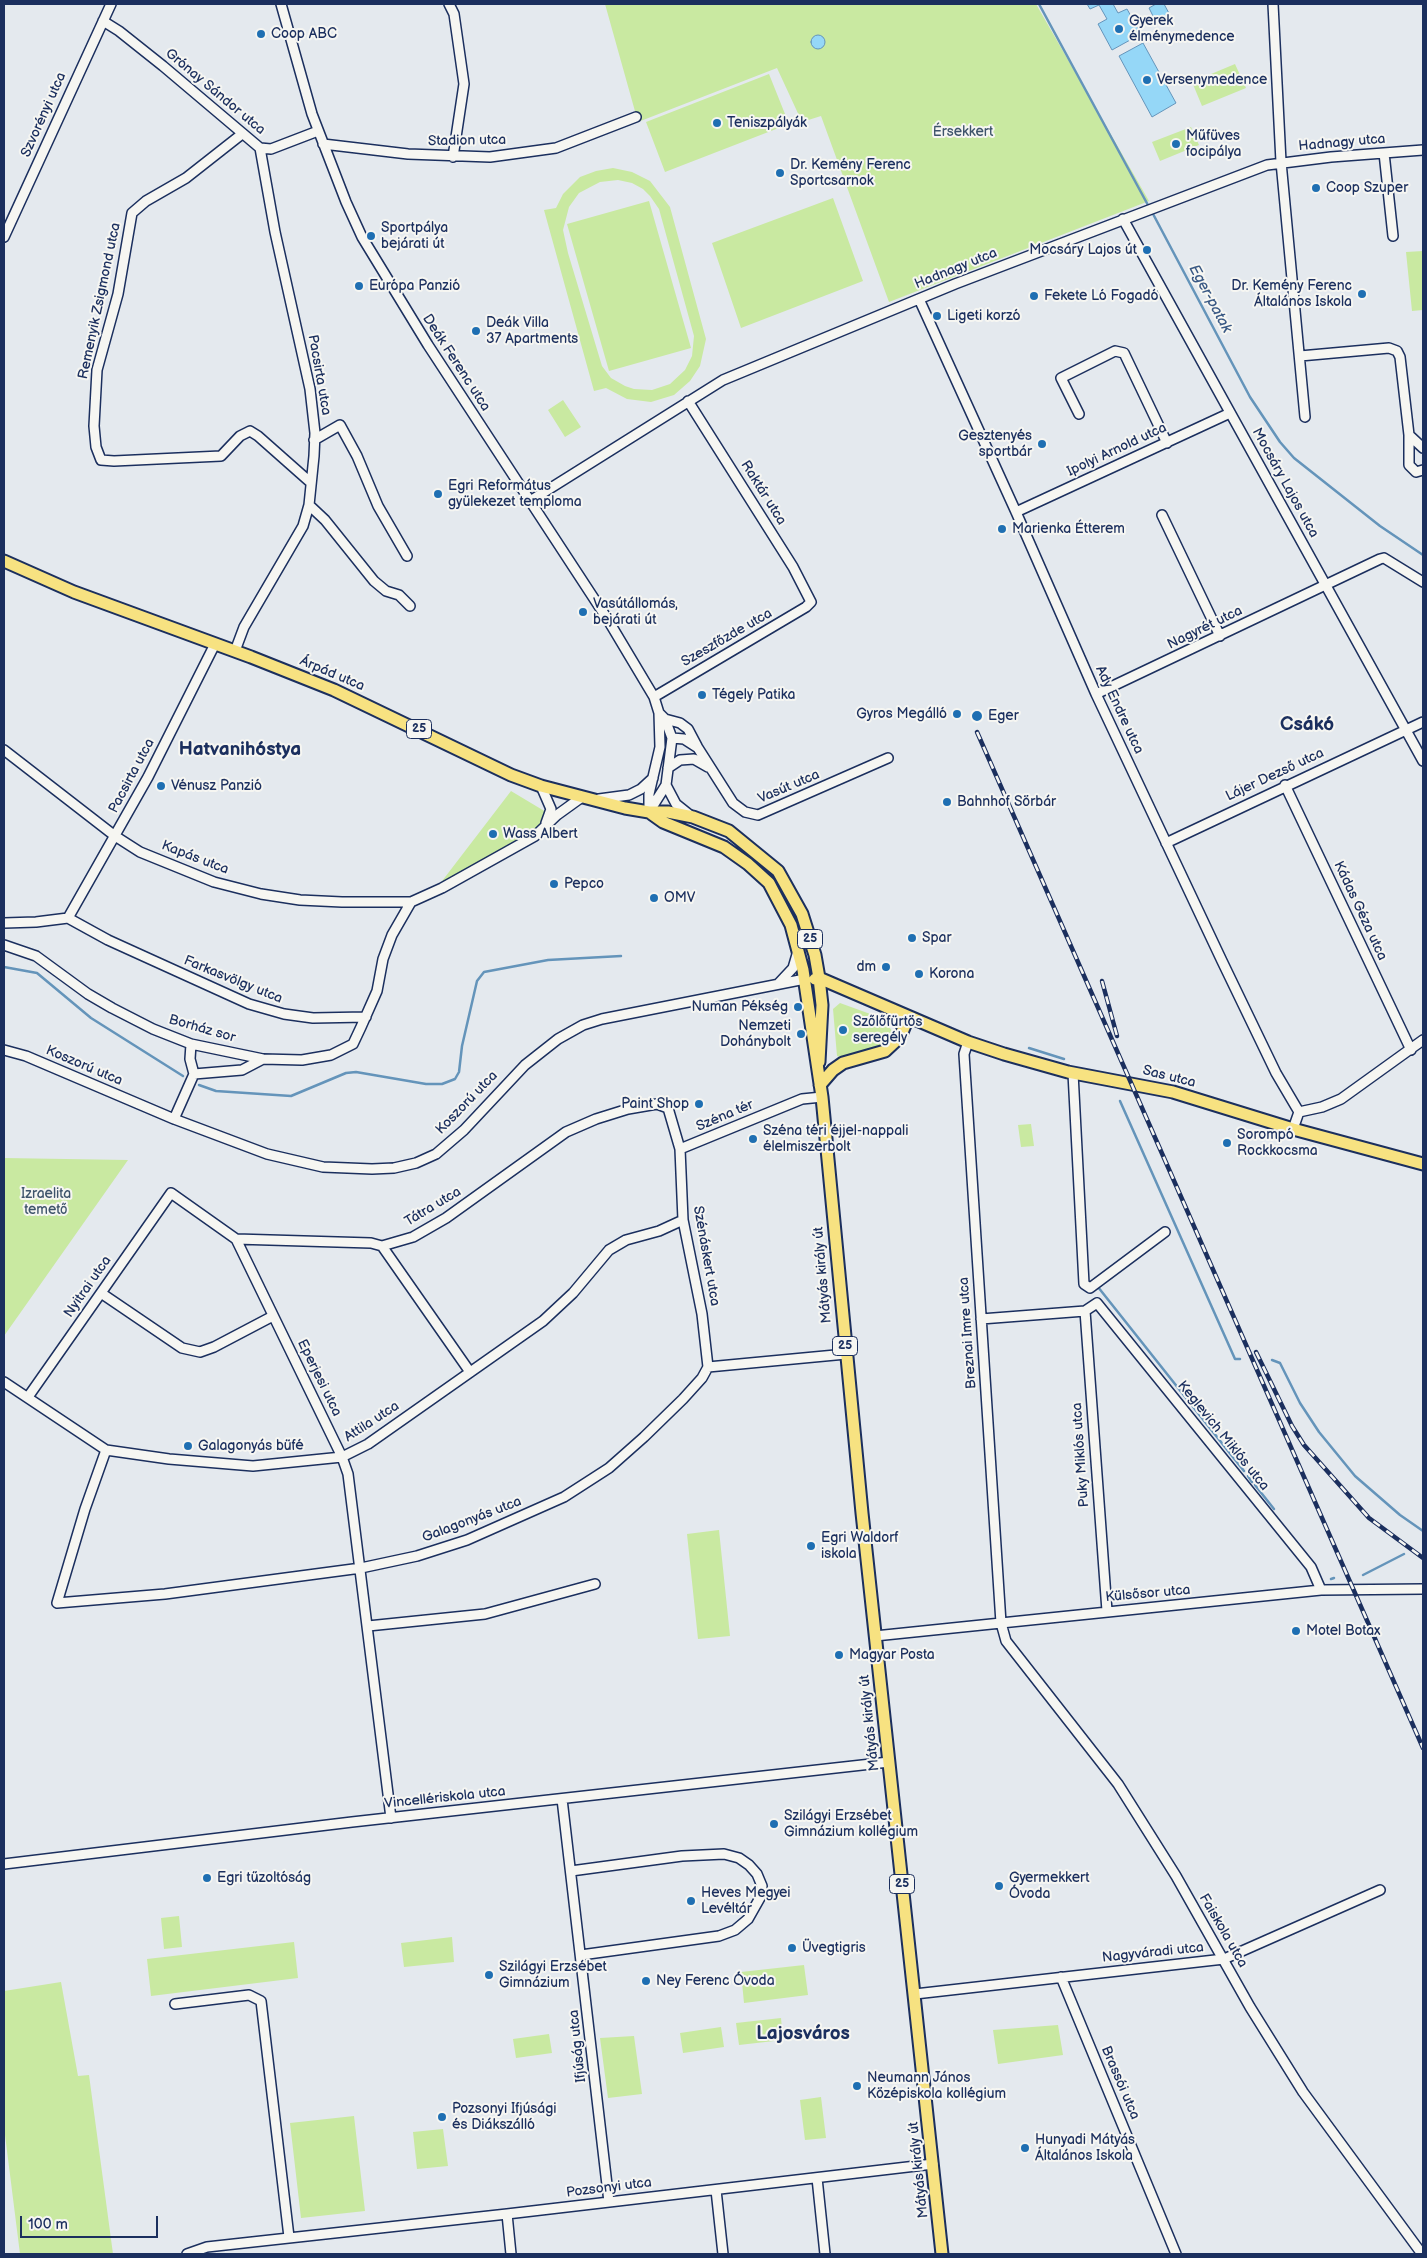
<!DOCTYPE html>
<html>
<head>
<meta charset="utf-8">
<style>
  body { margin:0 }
  #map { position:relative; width:1427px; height:2258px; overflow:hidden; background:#e4e9ee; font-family:"Balsamiq Sans",sans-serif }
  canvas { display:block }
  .frame { position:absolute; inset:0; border:5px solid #1b2f5e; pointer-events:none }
  .scale { position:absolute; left:20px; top:2216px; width:138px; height:22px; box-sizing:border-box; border:2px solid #1b2f5e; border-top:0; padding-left:6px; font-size:15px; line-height:18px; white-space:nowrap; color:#1b2f5e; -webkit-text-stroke:4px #f6f6f2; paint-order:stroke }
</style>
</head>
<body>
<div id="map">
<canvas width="1427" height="2258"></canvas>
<div class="frame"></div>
<div class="scale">100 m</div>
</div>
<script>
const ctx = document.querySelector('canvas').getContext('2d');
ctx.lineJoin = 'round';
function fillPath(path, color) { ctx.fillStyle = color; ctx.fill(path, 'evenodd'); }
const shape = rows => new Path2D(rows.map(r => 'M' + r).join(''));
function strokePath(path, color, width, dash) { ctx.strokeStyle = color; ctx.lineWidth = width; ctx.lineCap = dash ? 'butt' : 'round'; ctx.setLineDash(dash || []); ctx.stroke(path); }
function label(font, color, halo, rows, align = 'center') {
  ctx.font = font + ' "Balsamiq Sans",sans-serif'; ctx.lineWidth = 4; ctx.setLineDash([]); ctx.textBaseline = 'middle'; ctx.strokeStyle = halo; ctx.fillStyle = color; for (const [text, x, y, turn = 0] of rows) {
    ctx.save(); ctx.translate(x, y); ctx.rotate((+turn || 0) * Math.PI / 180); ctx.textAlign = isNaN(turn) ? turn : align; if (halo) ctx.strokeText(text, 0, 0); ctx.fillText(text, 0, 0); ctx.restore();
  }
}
fillPath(shape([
  [605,4,1036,4,1149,201,889,302,821,116,802,122,777,68,638,122],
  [1235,64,1246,88,1202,106,1192,82],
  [769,74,789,124,665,172,646,122],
  [1191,127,1199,145,1160,161,1152,142],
  [613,168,632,172,650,181,670,207,706,339,700,366,690,381,674,395,651,402,627,399,606,388,594,391,544,210,556,208,563,194,580,177,596,171],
  [618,180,632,183,643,189,650,196,659,209,694,336,692,356,685,370,670,384,652,390,634,389,625,386,611,378,602,366,568,253,563,230,569,207,579,193,600,182],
  [833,198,863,281,741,328,712,243],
  [649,201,691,348,609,371,567,224],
  [1423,251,1423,310,1412,311,1406,252],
  [563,400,581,427,565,437,548,410],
  [511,791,546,812,540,826,530,835,439,885],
  [840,1003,884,1019,892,1031,891,1042,886,1048,844,1058,837,1056,833,1009],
  [1031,1124,1034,1146,1021,1147,1018,1125],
  [4,1158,128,1160,4,1336],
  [719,1530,730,1636,698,1639,687,1534],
  [179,1916,182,1947,164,1949,161,1918],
  [452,1937,454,1962,404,1967,401,1943],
  [294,1942,298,1978,151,1996,147,1959],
  [804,1965,808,1995,744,2003,741,1972],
  [61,1982,78,2076,89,2075,113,2254,20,2254,4,2127,4,1991],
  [781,2018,783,2040,739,2045,736,2023],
  [1058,2025,1063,2055,998,2064,993,2030],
  [721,2027,724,2047,683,2053,680,2033],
  [549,2034,552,2053,516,2058,513,2039],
  [634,2036,642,2094,608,2098,600,2038],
  [821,2097,826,2138,805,2140,800,2100],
  [354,2116,365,2211,301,2218,290,2123],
  [443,2129,448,2166,417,2169,413,2132]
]), '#c9e9a1');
const water = shape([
  [1087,4,1113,4,1118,13,1127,9,1141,34,1112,50,1098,24,1107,19,1099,5,1090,9,1087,4],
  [1156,4,1164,4,1171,17,1157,24,1149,8,1156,4],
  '811 42a7 7 0 1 1 14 0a7 7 0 1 1-14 0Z',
  [1143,43,1176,103,1152,117,1119,56,1143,43]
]);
fillPath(water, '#95d7f7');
strokePath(water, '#6494ba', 1);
strokePath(shape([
  [1039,4,1149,207],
  [1152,212,1250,397,1280,442,1294,458,1380,526,1423,555],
  [4,967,37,973,91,1018,183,1076],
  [1029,1048,1064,1059],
  [199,1085,216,1091,291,1096,346,1073,356,1072,426,1084,442,1084,455,1079,459,1072,462,1046,477,981,484,972,548,960,621,956],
  [1120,1101,1235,1359,1240,1359],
  [1098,1287,1244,1471],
  [1272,1360,1280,1363,1300,1403,1319,1432,1355,1476,1400,1515,1423,1531],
  [1248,1476,1252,1482],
  [1255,1485,1274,1509],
  [1363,1575,1404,1554],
  [1331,1579,1334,1578]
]), '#6494ba', 2.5);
const minor = shape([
  [281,4,312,114,346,202,362,237,428,345,608,620,654,697,659,713,660,747,649,794,649,812],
  [449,4,454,14,464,84,453,157],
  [1273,4,1281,162,1305,417],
  [103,21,119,31,163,66,260,148,271,149,318,131],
  [242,134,186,178,146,201,132,213,118,294,97,370,94,426,96,447,101,460,114,461,221,456,240,436,250,431,258,436,310,482],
  [323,144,408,154,490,157,556,148,636,117],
  [1384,153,1393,236],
  [1123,219,1423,761],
  [4,237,111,4],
  [919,299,1016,512,1096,694,1222,961,1276,1073,1299,1112,1293,1129],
  [1300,356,1389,348,1397,351,1400,357,1409,435,1409,465,1416,472,1423,470],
  [1079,414,1061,378,1115,351,1124,353,1167,443],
  [1409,435,1423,448],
  [314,440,340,425,357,456,378,506,407,556],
  [530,501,723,380,955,284,1267,165,1331,157,1423,150],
  [309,505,325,520,374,581,386,591,399,595,410,606],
  [1016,512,1230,413],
  [1162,515,1220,636],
  [235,651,244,627,303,526,309,505,314,456,315,433,310,389,275,232,260,148],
  [1096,694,1380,559,1384,558,1423,582],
  [654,697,806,607,811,602,793,567,688,401],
  [665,719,680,723,688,729,697,746],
  [672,738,684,739,698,748,733,803,745,812,758,815,888,758],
  [4,750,115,836,140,852,214,882,261,894,300,900,342,902,411,902],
  [668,768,680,760,694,759,708,767],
  [666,785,676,804,691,816],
  [1285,785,1411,1050],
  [541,786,551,809,546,823],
  [599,799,629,795,641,789,653,778],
  [649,812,666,785,672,738,665,719,659,713],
  [1166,843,1423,722],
  [68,918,148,777,215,644],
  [4,923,36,922,68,918,108,940,249,1004,284,1014,313,1018,366,1017],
  [4,945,36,956,88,994,112,1008,153,1029,191,1044,263,1059,302,1060,331,1055,353,1044,361,1027,377,991,383,959,392,935,411,902,442,888,535,836,557,815,582,797],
  [778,984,793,968,798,951],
  [968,1042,964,1054,1001,1623,1006,1641,1118,1784,1176,1876,1250,2007,1303,2092,1422,2254],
  [4,1050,26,1056,174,1119,267,1154,323,1167,372,1169,394,1168,416,1163,436,1154,464,1130,525,1065,558,1039,583,1025,602,1019,805,979],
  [1073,1073,1084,1284,1090,1288,1165,1232],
  [194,1074,242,1070,263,1059],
  [1299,1112,1322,1107,1341,1099,1423,1040],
  [174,1119,194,1074,190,1059,191,1044],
  [680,1149,802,1099,822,1097],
  [236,1239,342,1457,348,1474,391,1818],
  [382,1246,470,1372],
  [101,1293,182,1348,200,1352,214,1347,273,1316],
  [1085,1311,1107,1611],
  [981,1319,1085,1311,1097,1303,1311,1567,1321,1590],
  [708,1367,846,1354],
  [4,1382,106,1450,169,1459,253,1466,342,1457,368,1444,543,1321,573,1293,609,1250,626,1240,659,1231,683,1220],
  [28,1397,171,1193,236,1239,371,1243,382,1246,413,1237,446,1218,566,1132,596,1119,628,1109,657,1104,668,1108,680,1149,683,1220,702,1314,708,1367],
  [106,1450,85,1509,57,1603,165,1594,361,1568,417,1556,467,1540,564,1497,609,1468,644,1437,683,1399,702,1378,708,1367],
  [368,1626,485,1614,595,1584],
  [875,1636,1321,1590,1423,1589],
  [562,1799,609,2202],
  [4,1864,352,1822,889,1762],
  [571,1871,682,1856,724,1854,739,1858,749,1865,757,1874,762,1886,761,1896,748,1919,735,1930,719,1936,581,1955],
  [1061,1977,1176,2254],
  [915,1994,1224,1959,1380,1890],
  [175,2004,249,1995,261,2001,289,2237],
  [817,2178,825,2254],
  [716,2190,723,2254],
  [507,2214,511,2254],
  [187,2254,207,2247,507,2214,933,2164]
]);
const major = shape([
  [4,561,74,592,251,657,334,690,511,775,541,786,625,808,649,812,668,812,693,817,729,831,778,871,802,914,815,955,819,978,822,1005,819,1062],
  [649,812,663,822,724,847,748,864,769,883,791,925,803,970,822,1097,862,1513,942,2254],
  [815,979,819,978,968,1042,1004,1054,1068,1072,1173,1092,1293,1129,1423,1164],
  [820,1085,833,1070,843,1063,885,1051,900,1037,908,1018]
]);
strokePath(minor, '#1b2f5e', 12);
strokePath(major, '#1b2f5e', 15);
strokePath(minor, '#f6f6f2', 9);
strokePath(major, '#f7e281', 11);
const rail = shape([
  [977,732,1423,1748],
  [1102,981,1117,1036],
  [1256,1352,1292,1426,1304,1445,1369,1518,1423,1558]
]);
strokePath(rail, '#1b2f5e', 4.5);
strokePath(rail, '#f6f6f2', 2.5, [8]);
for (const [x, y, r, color] of [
  [1119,29,5,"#1f6fb2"],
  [261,34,5,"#1f6fb2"],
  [1147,80,5,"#1f6fb2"],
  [717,123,5,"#1f6fb2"],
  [1176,144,5,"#1f6fb2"],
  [780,173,5,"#1f6fb2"],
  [1316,188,5,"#1f6fb2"],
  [371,236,5,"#1f6fb2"],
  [1147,250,5,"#1f6fb2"],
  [359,286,5,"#1f6fb2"],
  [1362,294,5,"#1f6fb2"],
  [1034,296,5,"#1f6fb2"],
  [937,316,5,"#1f6fb2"],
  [476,331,5,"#1f6fb2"],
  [1042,444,5,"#1f6fb2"],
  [438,494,5,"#1f6fb2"],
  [1002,529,5,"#1f6fb2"],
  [583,612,5,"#1f6fb2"],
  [702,695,5,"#1f6fb2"],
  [957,714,5,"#1f6fb2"],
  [977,716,6,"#1f6fb2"],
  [161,786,5,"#1f6fb2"],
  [947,802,5,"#1f6fb2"],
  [493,834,5,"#1f6fb2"],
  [554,884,5,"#1f6fb2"],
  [654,898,5,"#1f6fb2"],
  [912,938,5,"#1f6fb2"],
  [886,967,5,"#1f6fb2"],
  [919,974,5,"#1f6fb2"],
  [798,1007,5,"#1f6fb2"],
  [843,1030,5,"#1f6fb2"],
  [801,1034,5,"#1f6fb2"],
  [699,1104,5,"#1f6fb2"],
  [753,1139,5,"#1f6fb2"],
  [1227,1143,5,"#1f6fb2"],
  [188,1446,5,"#1f6fb2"],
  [811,1546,5,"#1f6fb2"],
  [1296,1631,5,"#1f6fb2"],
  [839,1655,5,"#1f6fb2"],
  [774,1824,5,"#1f6fb2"],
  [207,1878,5,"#1f6fb2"],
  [999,1886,5,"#1f6fb2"],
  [691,1901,5,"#1f6fb2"],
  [792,1948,5,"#1f6fb2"],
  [489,1975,5,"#1f6fb2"],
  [646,1981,5,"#1f6fb2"],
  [857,2086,5,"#1f6fb2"],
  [442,2117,5,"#1f6fb2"],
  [1025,2148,5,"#1f6fb2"]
]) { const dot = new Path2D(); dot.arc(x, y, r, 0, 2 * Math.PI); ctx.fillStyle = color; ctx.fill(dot); strokePath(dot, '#f6f6f2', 2); }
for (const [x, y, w] of [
  [419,729,25],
  [810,939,25],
  [845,1346,25],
  [902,1884,25]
]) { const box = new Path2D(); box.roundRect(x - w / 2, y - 9.5, w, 19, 4); ctx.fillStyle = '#f6f6f2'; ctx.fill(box); strokePath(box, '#1b2f5e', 1); }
label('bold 12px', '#1b2f5e', null, [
  ["25",419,729],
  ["25",810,939],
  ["25",845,1346],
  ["25",902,1884]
]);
label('14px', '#1b2f5e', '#f6f6f2', [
  ["Gyerek",1129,21],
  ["élménymedence",1129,37],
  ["Coop ABC",271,34],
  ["Versenymedence",1157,80],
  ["Teniszpályák",727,123],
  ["Műfüves",1186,136],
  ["focipálya",1186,152],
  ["Dr. Kemény Ferenc",790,165],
  ["Sportcsarnok",790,181],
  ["Coop Szuper",1326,188],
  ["Sportpálya",381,228],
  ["bejárati út",381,244],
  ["Mocsáry Lajos út",1137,250,"right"],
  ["Európa Panzió",369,286],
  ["Dr. Kemény Ferenc",1352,286,"right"],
  ["Általános Iskola",1352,302,"right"],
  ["Fekete Ló Fogadó",1044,296],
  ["Ligeti korzó",947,316],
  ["Deák Villa",486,323],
  ["37 Apartments",486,339],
  ["Gesztenyés",1032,436,"right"],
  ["sportbár",1032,452,"right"],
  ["Egri Református",448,486],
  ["gyülekezet temploma",448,502],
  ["Marienka Étterem",1012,529],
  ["Vasútállomás,",593,604],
  ["bejárati út",593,620],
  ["Tégely Patika",712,695],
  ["Gyros Megálló",947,714,"right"],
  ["Eger",988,716],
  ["Vénusz Panzió",171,786],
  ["Bahnhof Sörbár",957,802],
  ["Wass Albert",503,834],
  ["Pepco",564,884],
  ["OMV",664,898],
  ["Spar",922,938],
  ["dm",876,967,"right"],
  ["Korona",929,974],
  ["Numan Pékség",788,1007,"right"],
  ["Szőlőfürtös",853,1022],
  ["seregély",853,1038],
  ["Nemzeti",791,1026,"right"],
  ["Dohánybolt",791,1042,"right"],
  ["Paint Shop",689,1104,"right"],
  ["Széna téri éjjel-nappali",763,1131],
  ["élelmiszerbolt",763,1147],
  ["Sorompó",1237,1135],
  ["Rockkocsma",1237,1151],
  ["Galagonyás büfé",198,1446],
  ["Egri Waldorf",821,1538],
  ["iskola",821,1554],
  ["Motel Botax",1306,1631],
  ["Magyar Posta",849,1655],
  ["Szilágyi Erzsébet",784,1816],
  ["Gimnázium kollégium",784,1832],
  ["Egri tűzoltóság",217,1878],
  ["Gyermekkert",1009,1878],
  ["Óvoda",1009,1894],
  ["Heves Megyei",701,1893],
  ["Levéltár",701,1909],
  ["Üvegtigris",802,1948],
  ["Szilágyi Erzsébet",499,1967],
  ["Gimnázium",499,1983],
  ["Ney Ferenc Óvoda",656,1981],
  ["Neumann János",867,2078],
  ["Középiskola kollégium",867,2094],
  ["Pozsonyi Ifjúsági",452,2109],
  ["és Diákszálló",452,2125],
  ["Hunyadi Mátyás",1035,2140],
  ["Általános Iskola",1035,2156]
], 'left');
label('14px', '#1b2f5e', '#f6f6f2', [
  ["Grónay Sándor utca",215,92,40],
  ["Szvorényi utca",44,115,-66],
  ["Stadion utca",467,141,-1],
  ["Hadnagy utca",1342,143,-5],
  ["Hadnagy utca",956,269,-22],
  ["Remenyik Zsigmond utca",100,301,-78],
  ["Deák Ferenc utca",456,363,57],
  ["Pacsirta utca",319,375,80],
  ["Ipolyi Arnold utca",1117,450,-25],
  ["Mocsáry Lajos utca",1285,483,61],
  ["Raktár utca",763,493,58],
  ["Nagyrét utca",1205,628,-26],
  ["Szeszfőzde utca",727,638,-30],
  ["Árpád utca",332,674,23],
  ["Ady Endre utca",1119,710,65],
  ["Lájer Dezső utca",1275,775,-25],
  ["Pacsirta utca",132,776,-62],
  ["Vasút utca",789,787,-23],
  ["Kapás utca",195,858,21],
  ["Kádas Géza utca",1360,911,65],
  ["Farkasvölgy utca",233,980,22],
  ["Borház sor",202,1029,16],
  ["Koszorú utca",84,1066,23],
  ["Sas utca",1169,1077,14],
  ["Koszorú utca",467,1103,-46],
  ["Széna tér",725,1116,-23],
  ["Tátra utca",433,1207,-31],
  ["Szénáskert utca",706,1256,80],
  ["Mátyás király út",823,1275,-95],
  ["Nyitrai utca",88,1287,-55],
  ["Breznai Imre utca",968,1333,-94],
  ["Eperjesi utca",319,1378,64],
  ["Attila utca",372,1422,-33],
  ["Keglevich Miklós utca",1223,1436,51],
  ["Puky Miklós utca",1081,1455,-94],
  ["Galagonyás utca",472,1520,-21],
  ["Külsősor utca",1148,1594,-5],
  ["Mátyás király út",870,1723,-96],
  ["Vincellériskola utca",445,1798,-6],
  ["Faiskola utca",1223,1931,60],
  ["Nagyváradi utca",1153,1953,-6],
  ["Ifjúság utca",578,2046,-96],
  ["Brassói utca",1120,2083,67],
  ["Mátyás király út",919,2170,-96],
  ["Pozsonyi utca",609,2188,-7]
]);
label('14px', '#3e546b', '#f6f6f2', [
  ["Érsekkert",963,132],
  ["Izraelita",46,1194],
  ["temető",46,1210]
]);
label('italic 15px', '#3a5984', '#f6f6f2', [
  ["Eger-patak",1210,299,62]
]);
label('bold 19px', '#1b2f5e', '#f6f6f2', [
  ["Csákó",1307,725],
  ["Hatvanihóstya",240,750],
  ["Lajosváros",803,2034]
]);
</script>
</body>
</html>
